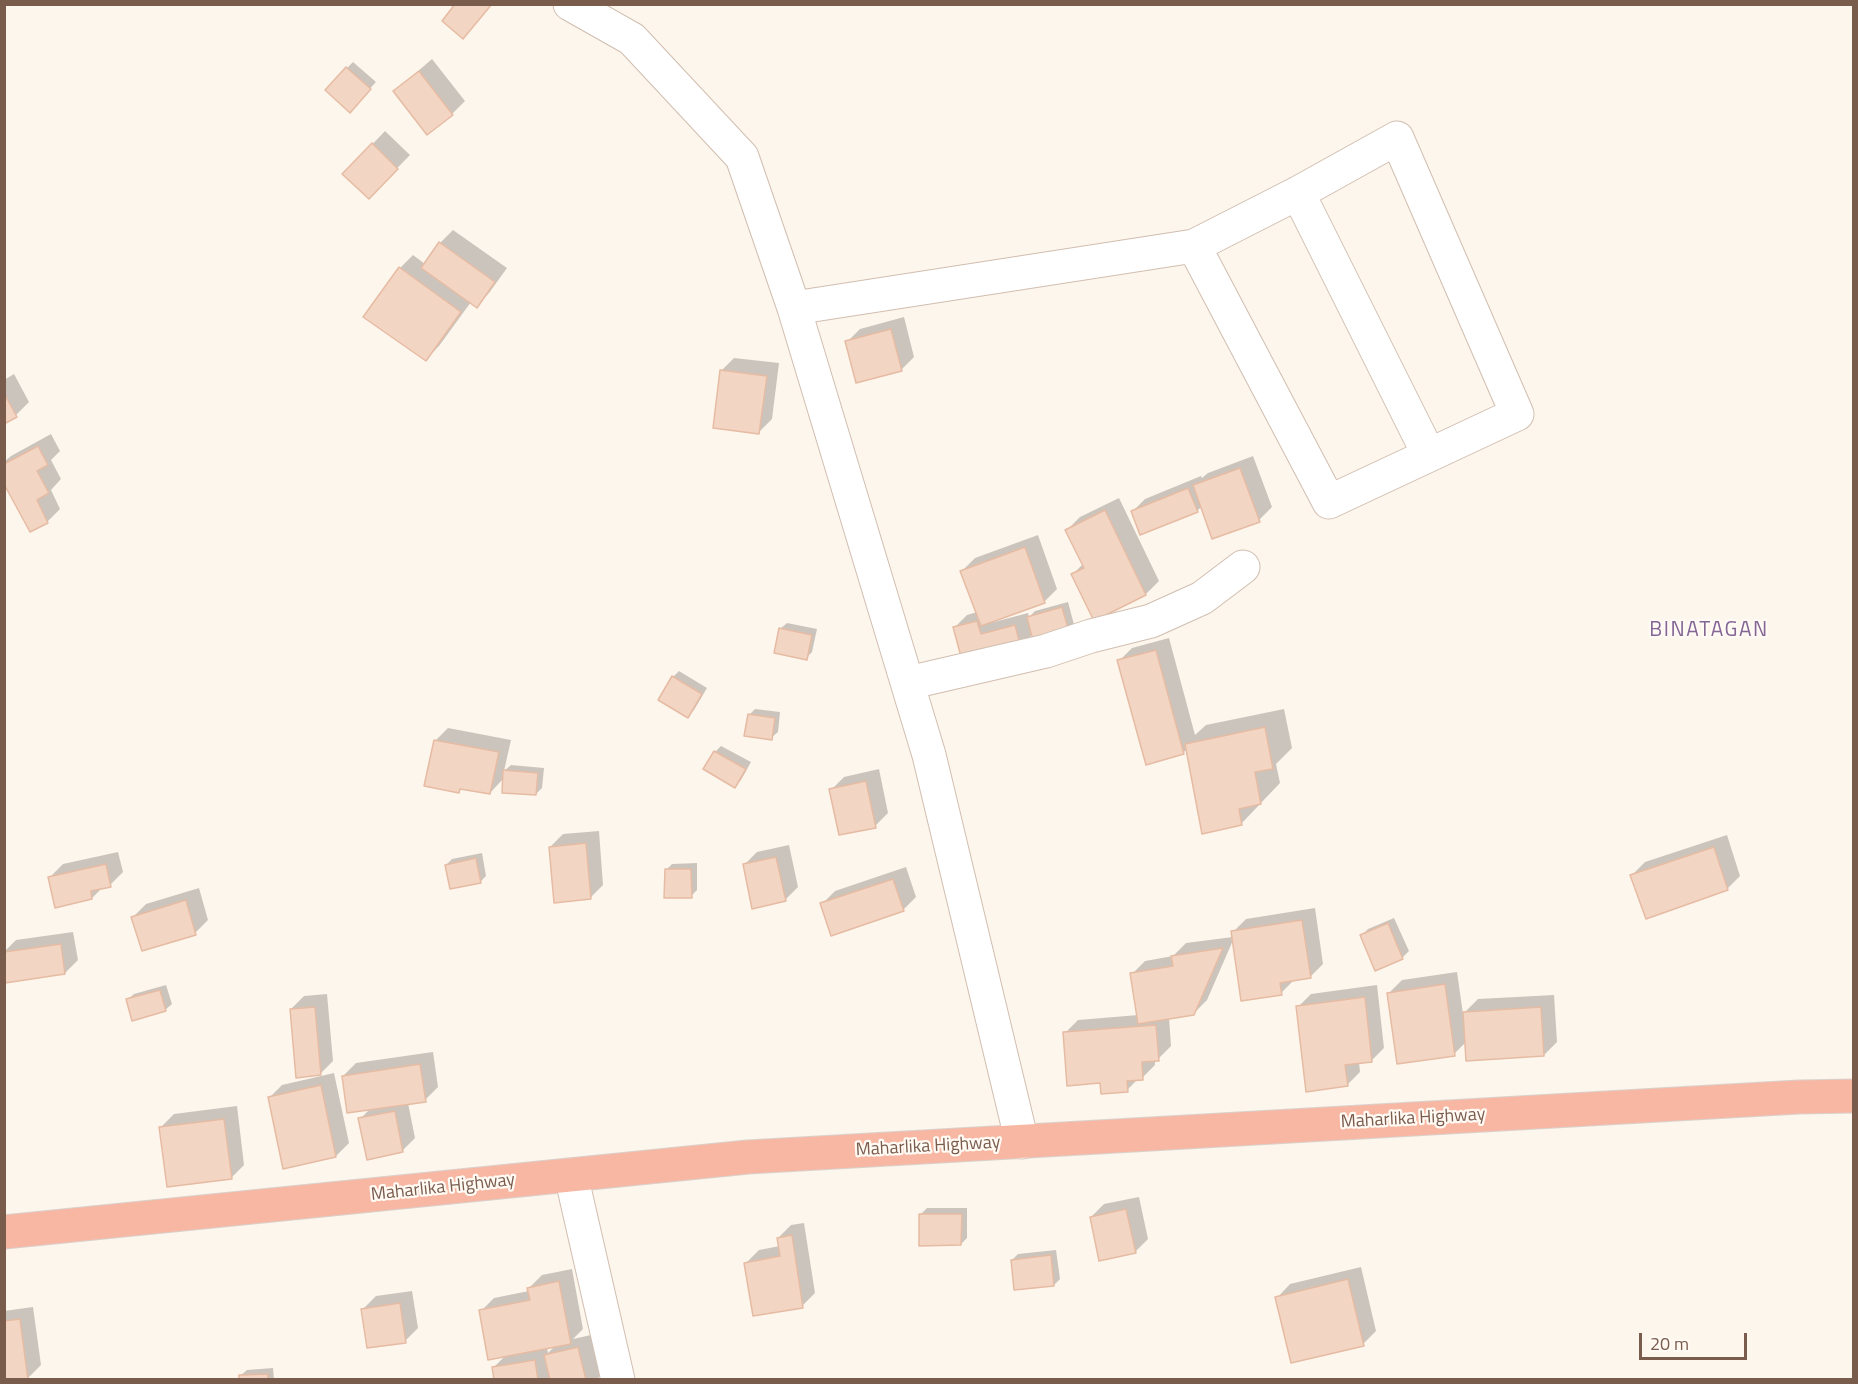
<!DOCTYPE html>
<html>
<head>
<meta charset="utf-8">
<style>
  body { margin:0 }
  #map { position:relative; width:1858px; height:1384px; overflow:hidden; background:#fdf6ec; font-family:"Titillium Web",sans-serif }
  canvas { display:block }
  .frame { position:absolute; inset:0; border:6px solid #7a5c4d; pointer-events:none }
  .scale { position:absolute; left:1639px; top:1333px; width:108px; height:27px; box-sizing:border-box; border:3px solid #7a5c4d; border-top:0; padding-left:8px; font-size:18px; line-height:21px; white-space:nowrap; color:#7a5c4d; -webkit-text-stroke:4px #fffaf3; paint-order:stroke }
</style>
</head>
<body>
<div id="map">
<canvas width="1858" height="1384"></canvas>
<div class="frame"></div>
<div class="scale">20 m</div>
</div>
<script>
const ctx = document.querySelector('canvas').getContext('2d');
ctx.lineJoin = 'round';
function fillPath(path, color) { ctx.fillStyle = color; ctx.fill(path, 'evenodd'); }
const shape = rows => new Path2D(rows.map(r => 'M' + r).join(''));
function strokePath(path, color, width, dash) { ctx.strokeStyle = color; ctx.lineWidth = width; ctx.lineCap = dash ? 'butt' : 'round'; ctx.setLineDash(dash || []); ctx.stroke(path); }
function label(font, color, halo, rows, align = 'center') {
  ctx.font = font + ' "Titillium Web",sans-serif'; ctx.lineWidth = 4.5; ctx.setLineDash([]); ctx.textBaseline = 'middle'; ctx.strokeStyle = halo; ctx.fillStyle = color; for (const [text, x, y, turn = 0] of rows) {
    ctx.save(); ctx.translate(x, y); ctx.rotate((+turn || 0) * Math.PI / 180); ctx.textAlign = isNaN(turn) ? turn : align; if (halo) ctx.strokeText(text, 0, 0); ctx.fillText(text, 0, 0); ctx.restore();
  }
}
fillPath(shape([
  [432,59,465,101,452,114,395,91],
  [353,62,376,82,356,104,347,68],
  [385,131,410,155,369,197,344,174],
  [453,230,507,268,489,293,476,306,471,302,439,346,426,359,365,317,400,268,413,255,425,264,440,243],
  [904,317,914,357,901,370,847,342,860,329],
  [734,358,779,363,772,419,759,432,721,371],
  [14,374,29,402,16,415,4,422,4,380],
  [51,434,60,451,51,460,61,479,51,490,60,509,47,522,31,530,4,481,4,462,11,456],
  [1253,456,1272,507,1259,520,1202,506,1197,511,1132,512,1145,499,1201,476,1202,478,1208,473],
  [1119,498,1159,581,1146,594,1095,619,1073,574,1083,564,1067,530,1080,517],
  [1038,535,1057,589,1044,602,993,620,994,622,1028,613,1029,617,1035,611,1068,602,1076,632,1033,634,1020,646,954,628,967,615,977,612,962,571,975,558],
  [787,623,817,629,812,652,806,658,780,629],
  [1169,638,1195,735,1206,725,1284,709,1292,748,1276,764,1280,783,1241,824,1187,749,1183,753,1119,661,1132,648],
  [679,671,707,688,694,710,688,716,673,677],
  [755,709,780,712,778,732,771,738,749,715],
  [448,728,511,740,504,771,511,765,544,768,542,788,536,794,504,778,490,793,462,788,459,791,435,741],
  [721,746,751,762,741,780,735,786,715,752],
  [879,769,888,813,875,826,831,790,844,777],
  [599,831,603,885,590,898,550,847,563,834],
  [1727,835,1740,876,1727,889,1632,875,1645,862],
  [789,845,798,887,785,900,744,865,757,852],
  [118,852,123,872,110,885,103,887,92,898,50,877,63,864],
  [482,853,486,876,480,882,446,865,452,859],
  [697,863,697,890,691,896,666,870,672,864],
  [906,867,916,897,903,910,822,904,835,891],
  [199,888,208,920,195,933,133,917,146,904],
  [1315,908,1323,964,1310,977,1294,980,1281,993,1234,938,1207,1000,1194,1013,1169,1017,1171,1046,1158,1059,1155,1059,1155,1065,1142,1078,1138,1079,1127,1090,1102,1082,1065,1033,1078,1020,1138,1015,1132,974,1145,961,1173,956,1186,943,1233,937,1233,932,1246,919],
  [1394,918,1409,951,1403,957,1376,969,1362,935,1368,929],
  [73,932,78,960,65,973,6,981,4,952,16,940],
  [1457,972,1463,1014,1478,999,1554,995,1557,1042,1544,1055,1466,1042,1454,1054,1389,993,1402,980],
  [166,985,172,1004,165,1010,127,1000,134,994],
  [1377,985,1384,1048,1371,1061,1359,1062,1360,1072,1347,1085,1298,1007,1311,994],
  [327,994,333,1061,320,1074,291,1009,304,996],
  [433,1052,438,1087,425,1100,408,1103,415,1138,402,1151,360,1119,371,1108,343,1076,356,1063],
  [334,1073,349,1143,336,1156,269,1098,282,1085],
  [237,1106,244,1165,231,1178,161,1127,174,1114],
  [1139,1197,1148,1239,1135,1252,1091,1217,1104,1204],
  [927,1208,967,1208,967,1238,961,1244,921,1214],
  [804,1223,815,1293,802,1306,746,1263,759,1250,780,1246,778,1238,791,1225],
  [1056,1250,1060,1279,1054,1285,1012,1260,1018,1254],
  [1361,1267,1376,1331,1363,1344,1277,1298,1290,1284],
  [572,1269,583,1329,573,1339,591,1335,601,1375,596,1380,496,1380,493,1368,507,1354,481,1311,494,1298,529,1291,529,1288,542,1275],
  [556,1345,548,1353,547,1347],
  [412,1291,418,1328,405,1341,363,1309,376,1296],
  [33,1307,41,1365,28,1378,4,1380,4,1311],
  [273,1368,274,1380,241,1380,240,1376,247,1370]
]), '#0003');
const building = shape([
  [455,4,492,4,463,39,442,21,455,4],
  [346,67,371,89,350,113,325,90,346,67],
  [419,71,453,115,427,135,393,91,419,71],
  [372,143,398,169,369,199,342,174,372,143],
  [439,242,495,282,477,308,421,268,439,242],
  [399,267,461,312,426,361,363,317,399,267],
  [891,329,902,371,856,383,845,341,891,329],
  [720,370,767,376,759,434,713,428,720,370],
  [4,393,17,417,4,424,4,393],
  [38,446,48,465,37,471,49,493,37,500,48,523,30,532,4,484,4,464,38,446],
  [1240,468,1260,522,1212,539,1193,485,1240,468],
  [1188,488,1198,512,1140,535,1131,511,1188,488],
  [1105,510,1146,595,1094,621,1071,574,1084,568,1065,530,1105,510],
  [1025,547,1045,603,981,626,960,571,1025,547],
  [1062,607,1071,639,1035,649,1027,617,1062,607],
  [977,621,981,634,1015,625,1021,648,963,664,953,627,977,621],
  [779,628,812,635,807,660,774,653,779,628],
  [1156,650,1184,754,1146,765,1117,660,1156,650],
  [672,676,702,694,688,718,658,700,672,676],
  [748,714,775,718,772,740,744,736,748,714],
  [1265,727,1273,769,1255,772,1261,804,1239,809,1242,825,1202,834,1185,744,1265,727],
  [434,740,499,752,490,794,460,789,459,793,424,786,434,740],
  [714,751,746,769,735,788,703,769,714,751],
  [503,770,538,773,536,795,502,793,503,770],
  [866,781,876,828,839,835,829,789,866,781],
  [586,843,591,899,554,903,549,847,586,843],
  [1714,847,1728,890,1646,919,1630,875,1714,847],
  [776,857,786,901,752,909,743,864,776,857],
  [476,858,481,883,450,889,445,865,476,858],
  [106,864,111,887,91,891,92,899,55,908,48,877,106,864],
  [665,869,691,869,692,898,664,898,665,869],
  [893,879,904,911,831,936,820,903,893,879],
  [186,900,196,935,142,951,131,917,186,900],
  [1302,920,1311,978,1280,983,1282,995,1241,1001,1231,931,1302,920],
  [1388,923,1403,959,1375,971,1360,935,1388,923],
  [61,944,65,974,5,983,4,952,61,944],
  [1223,948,1194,1015,1138,1024,1130,973,1173,966,1171,956,1223,948],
  [1445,984,1455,1056,1397,1064,1387,993,1445,984],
  [160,990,166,1011,132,1021,126,999,160,990],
  [1365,997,1372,1062,1345,1065,1348,1086,1306,1092,1296,1006,1365,997],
  [315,1007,321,1075,296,1078,290,1009,315,1007],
  [1541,1007,1544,1056,1466,1061,1463,1012,1541,1007],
  [1156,1025,1159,1061,1142,1062,1143,1080,1127,1081,1128,1092,1101,1094,1100,1083,1067,1086,1063,1032,1156,1025],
  [420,1064,426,1102,347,1113,342,1076,420,1064],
  [321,1085,336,1157,283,1169,268,1097,321,1085],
  [395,1111,403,1152,367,1160,358,1118,395,1111],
  [224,1119,232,1179,167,1187,159,1127,224,1119],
  [1126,1209,1136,1253,1099,1261,1090,1217,1126,1209],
  [919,1214,962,1214,961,1245,919,1246,919,1214],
  [792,1235,803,1308,753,1316,744,1263,780,1256,777,1238,792,1235],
  [1051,1255,1054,1286,1014,1290,1011,1260,1051,1255],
  [1348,1279,1364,1346,1291,1363,1275,1297,1348,1279],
  [559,1281,571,1344,488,1360,479,1310,530,1300,527,1288,559,1281],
  [400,1303,406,1343,367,1348,361,1309,400,1303],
  [20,1319,28,1380,4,1380,4,1321,20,1319],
  [578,1347,586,1380,550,1380,544,1355,578,1347],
  [535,1360,538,1380,494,1380,492,1367,535,1360],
  [268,1374,268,1380,239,1380,239,1375,268,1374]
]);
fillPath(building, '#f3d5c3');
strokePath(building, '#e6bba3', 1.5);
const minor = shape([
  [570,4,632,39,742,157,794,308,929,755,1022,1142],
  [1397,138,1517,414,1329,502,1194,246,1298,193,1397,138],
  [1298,193,1429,455],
  [794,308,1194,246],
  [908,683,1046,651,1091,636,1151,621,1202,598,1243,567],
  [571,1175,618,1380]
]);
const highway = shape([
  [4,1232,748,1157,1799,1097,1854,1096]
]);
strokePath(minor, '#d1beb0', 35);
strokePath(highway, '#dad1cd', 35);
strokePath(minor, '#fff', 33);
strokePath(highway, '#f7b7a3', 33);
label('18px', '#7a5c4d', '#fffaf3', [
  ["Maharlika Highway",1413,1119,-3],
  ["Maharlika Highway",928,1147,-3],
  ["Maharlika Highway",443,1188,-6]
]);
ctx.letterSpacing = '1.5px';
label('21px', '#846695', '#fffaf3', [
  ["BINATAGAN",1709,631]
]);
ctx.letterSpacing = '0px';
</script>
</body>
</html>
